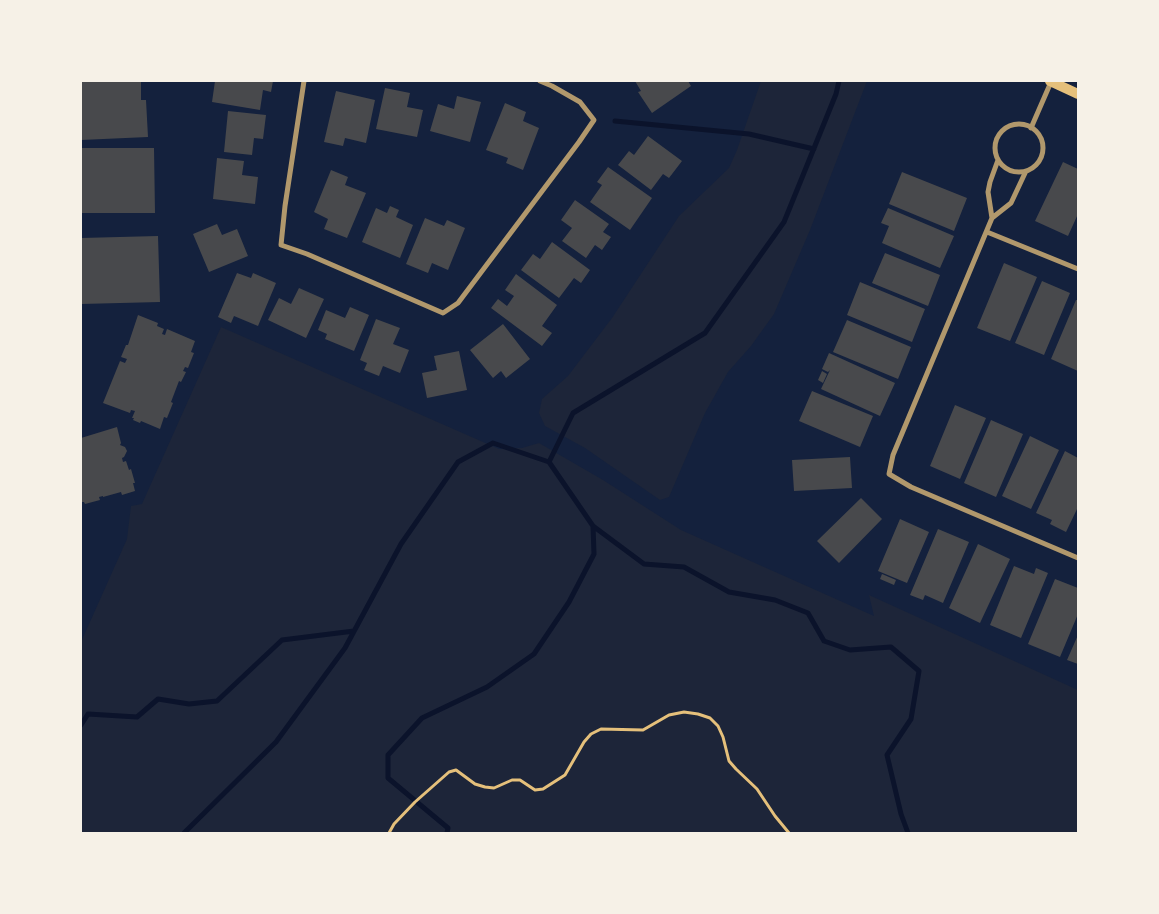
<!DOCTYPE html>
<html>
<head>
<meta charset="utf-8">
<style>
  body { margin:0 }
  #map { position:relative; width:1159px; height:914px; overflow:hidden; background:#14213d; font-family:Jost,sans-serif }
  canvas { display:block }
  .frame { position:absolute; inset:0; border:82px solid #f6f1e7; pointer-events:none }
</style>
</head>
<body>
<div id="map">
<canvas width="1159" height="914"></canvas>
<div class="frame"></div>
</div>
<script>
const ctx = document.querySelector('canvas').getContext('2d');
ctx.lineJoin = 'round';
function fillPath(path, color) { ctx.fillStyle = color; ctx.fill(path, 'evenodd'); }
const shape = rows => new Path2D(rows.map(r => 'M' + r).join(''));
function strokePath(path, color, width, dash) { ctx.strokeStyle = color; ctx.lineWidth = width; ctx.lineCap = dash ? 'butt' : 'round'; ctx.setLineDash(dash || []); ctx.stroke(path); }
fillPath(shape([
  [761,81,867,81,810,230,774,314,751,346,728,372,705,413,669,497,660,500,585,448,545,426,539,413,542,399,568,376,612,318,679,216,729,168,737,150],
  [221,327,499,449,522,448,539,443,603,480,681,530,874,616,869,595,1078,690,1078,833,81,833,81,642,127,539,131,506,142,504]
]), '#1d2539');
strokePath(shape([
  [615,121,749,134,814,149],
  [593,526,644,564,684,567,729,592,775,600,808,613,824,641,850,650,891,647,919,671,911,719,887,755,901,814,908,833],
  [81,725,88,714,137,717,158,699,189,704,217,701,282,640,354,631],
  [184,833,276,742,345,648,401,544,458,462,493,443,549,462,573,413,705,333,784,222,836,94,839,81],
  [447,833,448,828,388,778,388,755,422,718,487,687,534,654,569,602,594,554,593,526,549,462]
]), '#0b132b', 5);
fillPath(shape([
  [81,81,141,81,141,100,146,100,148,137,81,140],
  [215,81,273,81,271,92,263,90,260,110,212,102],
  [635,81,688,81,691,86,652,113,638,92,641,91],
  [385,88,410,93,407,107,423,110,417,137,376,129],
  [336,91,375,100,366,143,345,138,343,146,324,142],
  [457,96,481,102,470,142,430,131,438,104,454,109],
  [505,103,526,112,523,121,539,128,523,170,506,163,508,158,486,150],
  [228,111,266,115,263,139,254,138,252,155,224,152],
  [648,136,682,161,669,178,663,174,651,190,618,165,629,151,634,155],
  [81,148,154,148,155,213,81,213],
  [217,158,244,161,242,175,258,177,255,204,213,199],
  [1063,162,1078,169,1078,214,1068,236,1035,221],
  [608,167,652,198,630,230,590,202,602,185,597,182],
  [331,170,348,177,345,185,366,193,347,238,324,229,328,219,314,212],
  [902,172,967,198,954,231,889,204],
  [575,200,609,224,603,232,611,237,602,250,595,245,586,258,562,241,572,228,561,220],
  [390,206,399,210,396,217,413,225,400,258,362,242,376,208,387,213],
  [888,208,954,236,940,268,882,243,889,226,881,223],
  [425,218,444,226,447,220,465,228,448,270,432,263,428,273,406,264],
  [217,224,222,235,237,229,248,256,209,272,193,234],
  [158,236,160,302,81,304,81,238],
  [552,242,590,270,581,283,574,278,559,298,521,270,533,254,540,259],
  [885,253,940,275,928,306,872,283],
  [1004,263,1037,277,1010,341,977,328],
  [237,273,251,278,253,273,276,283,258,326,234,316,231,323,218,317],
  [516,274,557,305,542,326,552,333,542,346,491,308,498,299,507,306,514,296,505,290],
  [1042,281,1070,293,1044,355,1015,343],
  [860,282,925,309,912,342,847,315],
  [299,288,324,299,306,338,268,320,279,298,291,304],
  [1076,300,1078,300,1078,371,1051,359],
  [350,307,369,315,354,351,325,339,327,334,318,330,326,310,345,318],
  [138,315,158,323,157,326,164,329,162,334,165,335,167,329,195,341,191,352,194,353,188,368,185,367,183,371,186,372,181,382,179,381,171,402,173,403,167,418,164,417,160,429,141,421,140,423,133,420,134,418,132,418,135,411,131,410,130,413,103,403,120,361,125,363,127,359,121,357,126,345,128,345],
  [376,319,400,328,393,344,409,350,400,373,383,366,379,376,364,370,367,363,360,360],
  [847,320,911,347,898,379,833,352],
  [503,324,530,359,506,378,501,371,493,378,470,350],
  [459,351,467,390,427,398,422,373,437,370,434,356],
  [829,353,895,383,880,416,821,389,830,370,828,372,822,369],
  [822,371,827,374,823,383,818,380],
  [812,391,873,416,860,447,799,421],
  [955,405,986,418,960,479,930,466],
  [991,420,1023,434,996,497,964,483],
  [117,427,121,443,120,445,125,447,127,451,124,457,122,458,123,462,126,461,129,470,131,469,135,483,133,483,135,491,122,495,121,492,103,497,103,496,99,497,100,500,85,504,84,502,81,502,81,438],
  [1030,436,1059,450,1031,509,1002,496],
  [1065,451,1078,458,1078,507,1066,532,1050,524,1052,520,1036,513],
  [850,457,852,488,794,491,792,460],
  [861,498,882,519,839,563,817,541],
  [900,519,929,532,907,583,878,571],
  [938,529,969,542,943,603,925,595,923,600,910,595],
  [978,544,1010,559,980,623,949,608],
  [1014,566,1034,574,1036,568,1048,573,1021,638,990,625],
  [882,574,896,580,894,585,880,579],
  [1055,579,1078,588,1078,614,1060,657,1028,644],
  [1078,635,1078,664,1067,660]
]), '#48494c');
strokePath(shape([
  [389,833,394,824,415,802,449,772,456,770,475,784,485,787,494,788,512,780,520,780,535,790,543,789,565,775,584,742,591,734,601,729,643,730,669,715,684,712,698,714,710,718,718,726,723,737,729,761,736,769,757,789,775,816,789,833]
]), '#e5c07b', 3);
strokePath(shape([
  [304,81,285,206,281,245,307,254,443,313,458,303,579,142,594,120,580,102,552,86,540,81],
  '995 148a24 24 0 1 1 48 0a24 24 0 1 1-48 0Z',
  [1031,128,1051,82],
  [1026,171,1011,203,992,218,893,455,889,474,911,487,1078,558],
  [992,218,988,192,990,182,998,160],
  [987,232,1078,269]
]), '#b1986c', 5);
strokePath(shape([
  [1050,81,1078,94]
]), '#e5c07b', 10);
</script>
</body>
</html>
